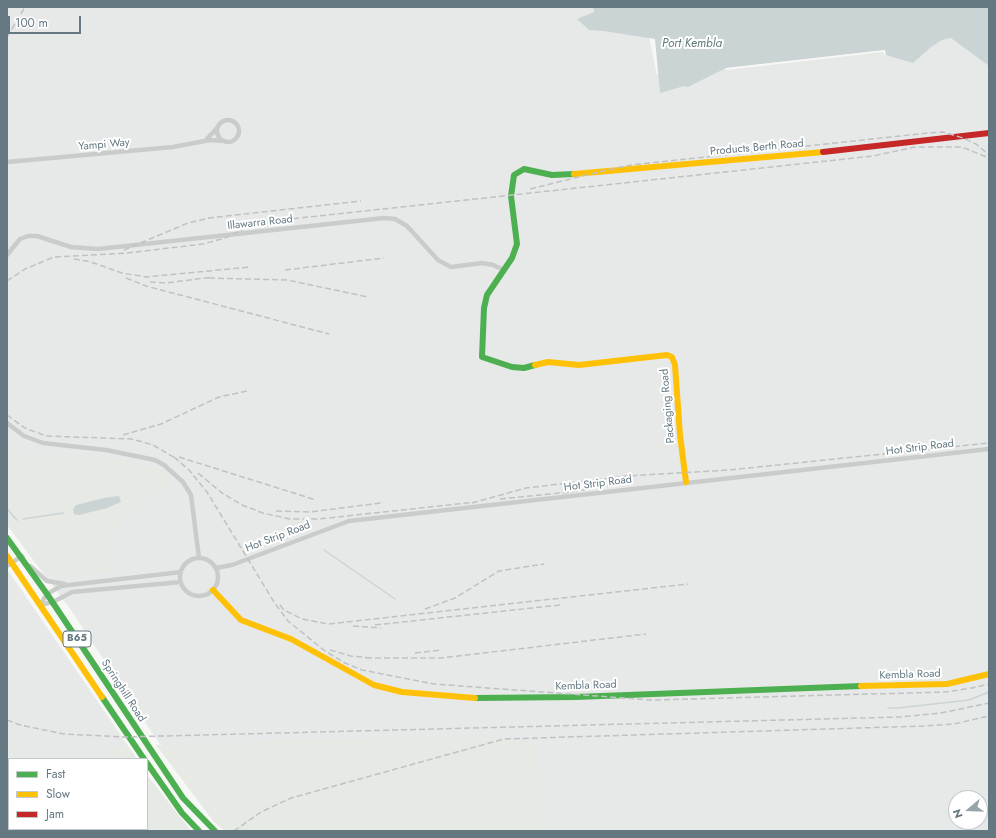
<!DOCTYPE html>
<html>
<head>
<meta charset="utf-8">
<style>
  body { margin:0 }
  #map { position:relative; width:996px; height:838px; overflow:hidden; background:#f7f7f6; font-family:Jost,sans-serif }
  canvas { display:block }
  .frame { position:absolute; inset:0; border:8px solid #637880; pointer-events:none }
  .legend { position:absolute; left:8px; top:758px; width:140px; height:72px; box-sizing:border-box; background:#fff; border:1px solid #c1c9cc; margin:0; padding:5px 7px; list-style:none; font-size:12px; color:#637880 }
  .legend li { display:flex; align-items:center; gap:8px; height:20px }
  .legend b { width:20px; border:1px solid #c1c9cc }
  .north { position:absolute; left:948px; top:790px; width:40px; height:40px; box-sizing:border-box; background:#fff; border:1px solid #c1c9cc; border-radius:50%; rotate:251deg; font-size:11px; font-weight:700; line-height:16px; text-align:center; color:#637880 }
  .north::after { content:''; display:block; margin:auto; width:14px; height:18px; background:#97a4a9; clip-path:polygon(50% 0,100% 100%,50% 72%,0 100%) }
  .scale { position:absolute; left:8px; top:16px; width:73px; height:18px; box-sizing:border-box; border:2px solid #637880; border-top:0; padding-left:5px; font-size:12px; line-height:14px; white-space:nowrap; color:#637880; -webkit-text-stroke:3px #fff; paint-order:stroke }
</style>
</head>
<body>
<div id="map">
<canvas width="996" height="838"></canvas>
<div class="frame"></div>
<ul class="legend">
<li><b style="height:5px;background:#4caf50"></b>Fast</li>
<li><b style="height:5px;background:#ffc107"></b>Slow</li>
<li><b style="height:5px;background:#c62828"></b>Jam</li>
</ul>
<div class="north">N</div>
<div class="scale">100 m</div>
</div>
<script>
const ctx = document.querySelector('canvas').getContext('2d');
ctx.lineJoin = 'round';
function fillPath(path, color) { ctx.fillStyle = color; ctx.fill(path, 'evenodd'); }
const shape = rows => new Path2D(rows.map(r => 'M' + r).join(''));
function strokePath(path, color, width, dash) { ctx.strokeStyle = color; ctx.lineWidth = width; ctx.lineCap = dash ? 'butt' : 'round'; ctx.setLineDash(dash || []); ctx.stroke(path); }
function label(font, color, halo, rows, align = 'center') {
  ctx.font = font + ' Jost,sans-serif'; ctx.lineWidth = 4; ctx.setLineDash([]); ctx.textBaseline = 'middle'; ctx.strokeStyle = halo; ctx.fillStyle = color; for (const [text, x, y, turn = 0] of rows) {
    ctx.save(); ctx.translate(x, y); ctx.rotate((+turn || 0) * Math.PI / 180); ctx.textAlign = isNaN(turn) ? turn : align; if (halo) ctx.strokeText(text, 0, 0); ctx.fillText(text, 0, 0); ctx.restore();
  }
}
fillPath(shape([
  [7,7,643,7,657,75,810,7,989,7,989,831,228,831,210,815,151,731,73,613,7,525],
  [956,798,980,798,980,822,956,822],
  [7,569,137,759,9,759,9,828,7,826]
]), '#e7e9e8');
fillPath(shape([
  [7,440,25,459,81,454,158,468,173,481,127,512,117,528,110,545,112,573,66,577,42,564,7,519],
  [438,736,535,742,547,831,225,831,214,822,156,745],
  [7,738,9,738,16,751,30,759,9,759,9,783,7,780],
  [127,746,136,759,95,759,106,753],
  [147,775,191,831,51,831,49,829,147,829]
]), '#e6e9e4');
fillPath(shape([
  [593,7,989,7,989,66,951,38,942,40,931,47,913,63,886,55,885,50,726,68,688,87,684,86,660,93,655,39,603,31,589,30,577,19,594,12],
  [119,496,121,502,107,508,79,515,74,514,73,509,76,505,104,498]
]), '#cad4d5');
fillPath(shape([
  [885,50,886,57,883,52,726,70,726,68]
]), '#f7f7f6');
strokePath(shape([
  [7,509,17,520],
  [23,519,63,513],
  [324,550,395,599],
  [888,708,898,708,969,700,989,692]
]), '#cad4d5', 1.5);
strokePath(shape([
  '217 131a11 11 0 1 1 22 0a11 11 0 1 1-22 0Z',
  [206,140,217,128],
  [7,162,173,147,210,140,225,141],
  [7,255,20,239,28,236,37,236,71,247,98,249,384,218,395,219,407,226,438,260,451,267,482,263,493,265,504,270],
  [7,423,24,436,43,443,106,450,155,460,164,465,183,482,191,495,199,558],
  '180 577a19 19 0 1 1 38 0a19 19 0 1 1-38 0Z',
  [7,566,22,556,23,558],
  [30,566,47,581,65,584],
  [216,568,232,565,349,521,989,449],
  [40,605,47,594,61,586,181,572],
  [40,605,53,602,72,592,181,582]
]), '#cacccc', 4.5);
strokePath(shape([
  [535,365,524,368,512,367,482,357,484,308,487,295,512,258,517,244,511,196,514,175,524,169,552,175,574,174],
  [7,538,47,594,183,798,215,831],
  [102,697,144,759],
  [475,698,576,697,861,686],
  [147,763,182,813,199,831]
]), '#4caf50', 6);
strokePath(shape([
  [574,174,823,152],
  [535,365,548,362,579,365,667,355,672,357,675,365,680,435,686,482],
  [7,556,102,697],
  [213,590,241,620,291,639,374,685,402,692,475,698],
  [861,686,947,684,989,674]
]), '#ffc107', 6);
strokePath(shape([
  [823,152,989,133]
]), '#c62828', 6);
strokePath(shape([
  [7,37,25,7],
  [530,189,607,170,631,165,928,133,943,132,963,138,976,144,989,155],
  [124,250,188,223,209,218,361,201],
  [74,259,91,262,122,273,146,277,250,267],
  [285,270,384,258],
  [126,278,146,286,329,334],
  [209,278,287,280,368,297],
  [7,281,25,269,54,257,127,253,203,244,225,238,250,226,272,221,873,156,915,147,962,147,989,158],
  [150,282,166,283,213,277],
  [7,415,25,428,46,436,132,439,153,445,177,459],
  [123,435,161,424,219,397,247,391],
  [174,457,189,470,207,492,274,602,288,621,325,651,345,663,362,670,434,684,651,700,946,692,972,688,989,684],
  [179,457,316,500],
  [198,473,222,493,242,505,263,513,290,519,319,519,476,502],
  [500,499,570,492,629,482],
  [472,503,526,488,627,476,729,470,989,443],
  [276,511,310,512,381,503],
  [280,605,284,610,302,619,328,624,688,584],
  [425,609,455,598,499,571,544,564],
  [375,625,560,605],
  [353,626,381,628],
  [330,650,351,656,371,658],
  [415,653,441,650],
  [366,658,441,658,646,634],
  [7,720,20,725,64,734,124,737,900,717,941,713,989,703],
  [7,791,9,793],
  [7,802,9,804],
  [31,829,33,831],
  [41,829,42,831],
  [234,831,261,812,291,798,504,739,924,726,954,724,989,716]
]), '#c0c1c2', 1.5, [6, 3]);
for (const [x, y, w] of [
  [77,639,28]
]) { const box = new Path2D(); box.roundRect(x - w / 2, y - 8, w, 16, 3); ctx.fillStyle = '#fff'; ctx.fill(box); strokePath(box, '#637880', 1); }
label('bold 10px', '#637880', null, [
  ["B65",77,639]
]);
label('11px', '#637880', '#fff', [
  ["Yampi Way",104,145,-5],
  ["Products Berth Road",757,148,-5],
  ["Illawarra Road",260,223,-6],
  ["Packaging Road",668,406,-95],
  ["Hot Strip Road",920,448,-7],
  ["Hot Strip Road",598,484,-7],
  ["Hot Strip Road",278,537,-21],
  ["Kembla Road",910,675,-2],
  ["Kembla Road",586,686,-2],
  ["Springhill Road",123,691,57]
]);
label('italic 12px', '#5e777b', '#fff', [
  ["Port Kembla",692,44]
]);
</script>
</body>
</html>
